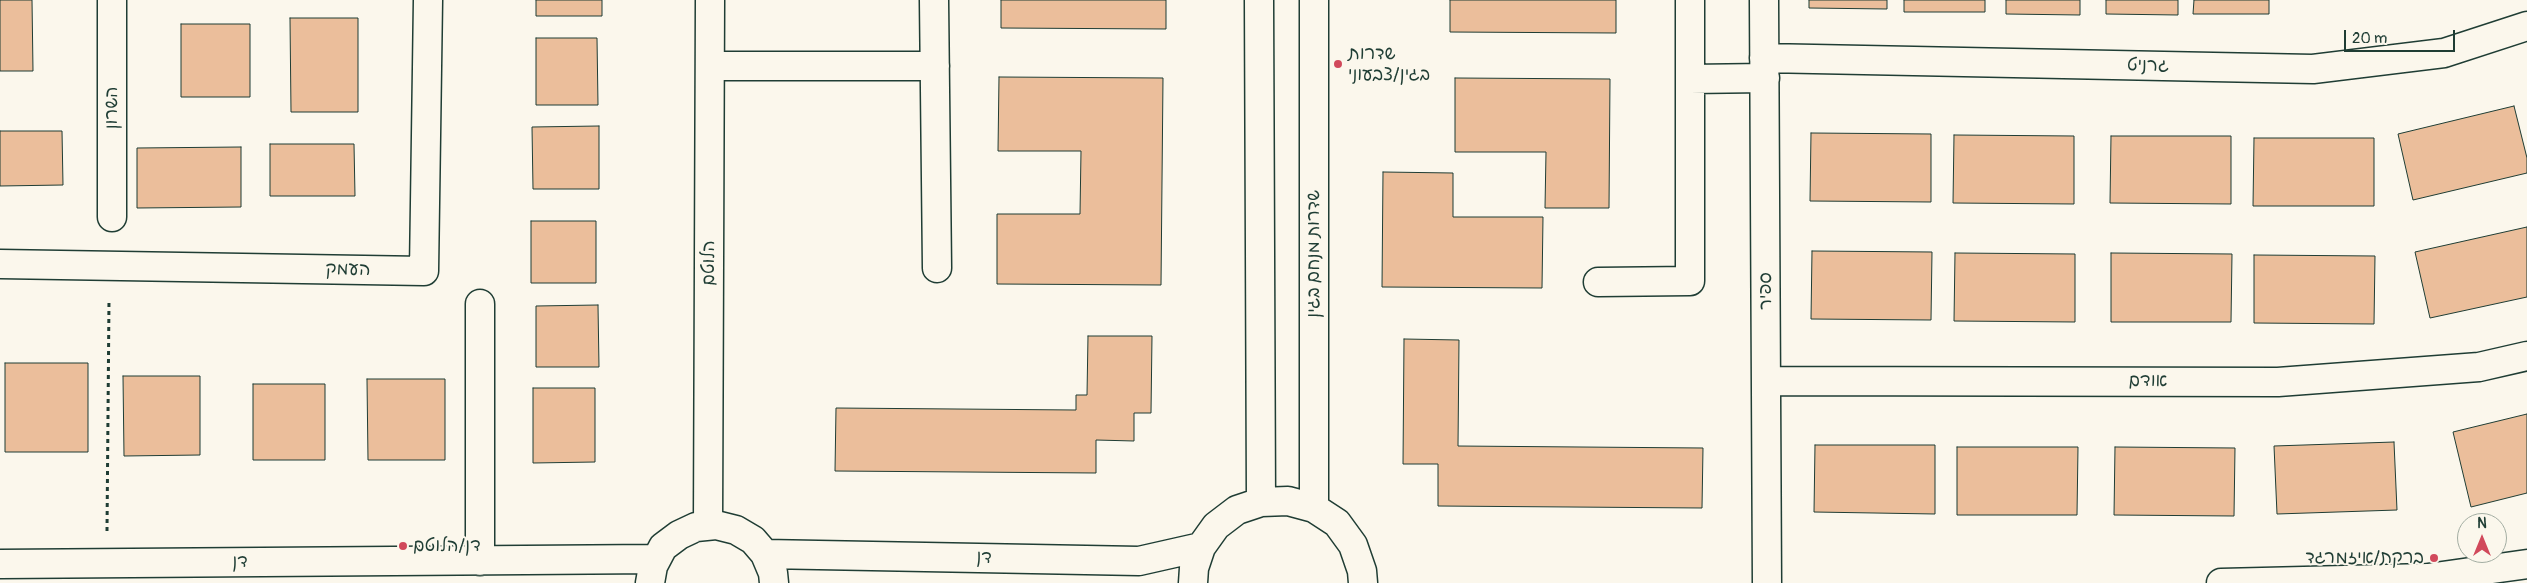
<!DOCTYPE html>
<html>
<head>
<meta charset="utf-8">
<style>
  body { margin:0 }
  #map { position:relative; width:2527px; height:583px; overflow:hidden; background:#fbf7ec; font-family:Pangolin,sans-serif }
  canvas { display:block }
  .north { position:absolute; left:2457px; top:513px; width:50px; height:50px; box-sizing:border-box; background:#fbf7ec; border:1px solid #a3ada2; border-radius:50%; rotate:0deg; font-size:14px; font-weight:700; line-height:20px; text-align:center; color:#1f3d34 }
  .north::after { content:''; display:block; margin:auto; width:18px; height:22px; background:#d1495b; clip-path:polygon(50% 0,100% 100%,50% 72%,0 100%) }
  .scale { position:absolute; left:2344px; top:30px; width:111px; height:22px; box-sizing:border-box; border:2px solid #1f3d34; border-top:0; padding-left:6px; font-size:15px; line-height:18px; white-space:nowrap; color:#1f3d34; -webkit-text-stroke:4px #fbf7ec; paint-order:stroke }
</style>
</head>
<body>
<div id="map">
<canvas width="2527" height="583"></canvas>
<div class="north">N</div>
<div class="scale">20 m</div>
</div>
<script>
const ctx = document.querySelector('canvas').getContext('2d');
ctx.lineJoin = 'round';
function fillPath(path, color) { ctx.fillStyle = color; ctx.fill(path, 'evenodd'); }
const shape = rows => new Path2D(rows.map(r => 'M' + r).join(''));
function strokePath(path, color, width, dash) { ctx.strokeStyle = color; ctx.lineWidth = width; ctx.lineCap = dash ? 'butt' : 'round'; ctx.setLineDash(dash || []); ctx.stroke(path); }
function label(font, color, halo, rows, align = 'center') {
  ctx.font = font + ' Pangolin,"Playpen Sans Hebrew",sans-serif'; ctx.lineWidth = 4; ctx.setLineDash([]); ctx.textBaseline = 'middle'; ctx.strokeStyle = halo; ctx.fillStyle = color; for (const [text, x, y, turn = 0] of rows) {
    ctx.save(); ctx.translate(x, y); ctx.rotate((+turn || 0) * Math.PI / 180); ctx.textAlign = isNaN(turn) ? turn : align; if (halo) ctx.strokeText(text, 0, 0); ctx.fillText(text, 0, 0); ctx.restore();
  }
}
const building = shape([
  [0,0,32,0,33,71,0,71,0,0],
  [536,0,602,0,602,16,536,16,536,0],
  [1001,0,1166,0,1166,29,1001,28,1001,0],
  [1450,0,1616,0,1616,33,1450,32,1450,0],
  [1809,0,1887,0,1887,9,1809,8,1809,0],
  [1904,0,1985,0,1985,12,1904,12,1904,0],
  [2006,0,2080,0,2080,15,2006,14,2006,0],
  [2106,0,2178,0,2178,15,2106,14,2106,0],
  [2194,0,2269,0,2269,14,2193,14,2194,0],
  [290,18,358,18,358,112,291,112,290,18],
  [181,24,250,24,250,97,181,97,181,24],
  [536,38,597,38,598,105,536,105,536,38],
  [999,77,1163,78,1161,285,997,284,997,214,1080,214,1081,151,998,151,999,77],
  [1455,78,1610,79,1609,208,1545,208,1546,152,1455,152,1455,78],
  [2514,106,2527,158,2527,173,2413,200,2398,134,2514,106],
  [599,126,599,189,533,189,532,127,599,126],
  [0,131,62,131,63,185,0,186,0,131],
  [1811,133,1931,134,1931,202,1810,201,1811,133],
  [1954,135,2074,136,2074,204,1953,203,1954,135],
  [2111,136,2231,136,2231,204,2110,203,2111,136],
  [2254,138,2374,138,2374,206,2253,206,2254,138],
  [270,144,354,144,355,196,270,196,270,144],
  [241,147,241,207,137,208,137,148,241,147],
  [1383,172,1453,173,1453,217,1543,217,1542,288,1382,287,1383,172],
  [531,221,596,221,596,283,531,283,531,221],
  [2527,227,2527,297,2430,318,2415,252,2527,227],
  [1812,251,1932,252,1931,320,1811,319,1812,251],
  [1955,253,2075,254,2075,322,1954,321,1955,253],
  [2111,253,2232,254,2231,322,2111,322,2111,253],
  [2254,255,2375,256,2374,324,2254,323,2254,255],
  [598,305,599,367,536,367,536,306,598,305],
  [1088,336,1152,336,1151,413,1134,413,1134,441,1096,440,1096,473,835,471,836,408,1076,410,1076,395,1087,395,1088,336],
  [1404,339,1459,340,1458,446,1703,448,1702,508,1438,506,1438,464,1403,464,1404,339],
  [5,363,88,363,88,452,5,452,5,363],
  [123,376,200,376,200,455,124,456,123,376],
  [367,379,445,379,445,460,368,460,367,379],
  [253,384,325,384,325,460,253,460,253,384],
  [533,388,595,388,595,462,533,463,533,388],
  [2527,414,2527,493,2471,507,2453,432,2527,414],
  [2394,442,2397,510,2277,514,2274,446,2394,442],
  [1815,445,1935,445,1935,514,1814,512,1815,445],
  [1957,447,2078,447,2077,515,1957,515,1957,447],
  [2115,447,2235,448,2234,516,2114,515,2115,447]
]);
fillPath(building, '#ebbe9b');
strokePath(building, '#1f3d34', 1);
const minor = shape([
  [112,0,112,217],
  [934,0,937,268],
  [1259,0,1261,502],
  [1314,0,1314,508],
  [1764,0,1767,583],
  [1764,58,2313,69,2444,53,2527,26],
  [710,66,935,66],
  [1690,79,1765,78],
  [0,264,424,271,428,0],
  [1598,282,1690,281,1690,0],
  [480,304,480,561],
  [1766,381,2278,382,2479,367,2527,356],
  [708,525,710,0],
  [765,554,1139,561,1201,547],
  [0,564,656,559],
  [650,583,653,566,663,547,679,535,696,527,716,525,736,530,753,540,765,554,773,573,774,583],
  [1193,583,1194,568,1201,547,1216,526,1237,510,1261,502,1288,501,1314,508,1337,523,1353,545,1362,571,1363,583],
  [2221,583,2428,578,2527,564]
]);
strokePath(minor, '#1f3d34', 31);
strokePath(shape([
  [107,531,109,300]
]), '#1f3d34', 3, [4, 4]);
strokePath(minor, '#fbf7ec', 28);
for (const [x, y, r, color] of [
  [1338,64,5,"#d1495b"],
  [403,546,5,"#d1495b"],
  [2434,558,5,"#d1495b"]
]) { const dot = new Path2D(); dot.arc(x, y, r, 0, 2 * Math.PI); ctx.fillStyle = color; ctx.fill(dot); strokePath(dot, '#fbf7ec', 2); }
label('18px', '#1f3d34', '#fbf7ec', [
  ["שדרות",1348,54],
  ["בגין/צבעוני",1348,75],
  ["דן/הלוטם",413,546],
  ["ברקת/איזמרגד",2424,558,"right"]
], 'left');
label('18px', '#1f3d34', '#fbf7ec', [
  ["גרניט",2148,66,1],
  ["השרון",112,108,-90],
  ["שדרות מנחם בגין",1314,254,-90],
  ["הלוטם",709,263,-90],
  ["העמק",348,270,1],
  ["ספיר",1766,291,-90],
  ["אודם",2148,381],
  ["דן",984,558,1],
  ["דן",240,562]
]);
</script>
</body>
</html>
